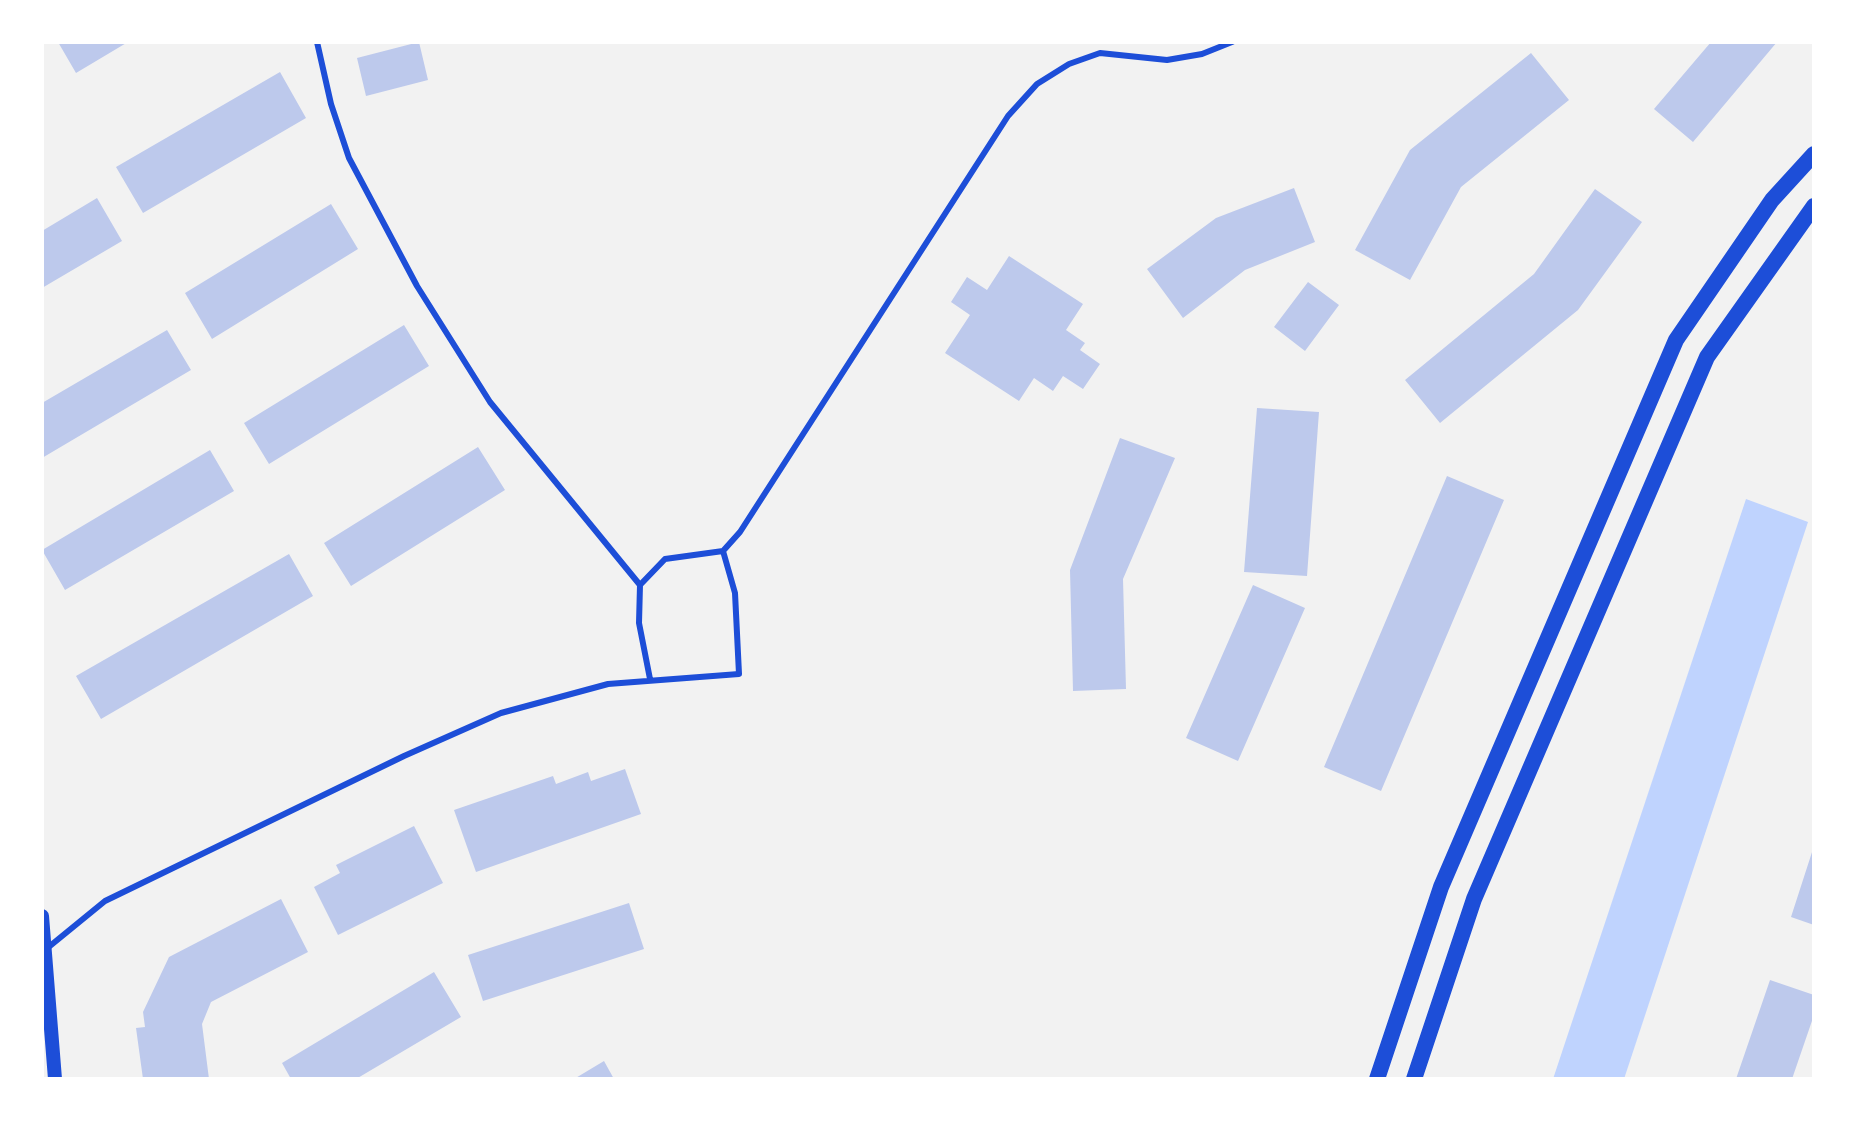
<!DOCTYPE html>
<html>
<head>
<meta charset="utf-8">
<style>
  body { margin:0 }
  #map { position:relative; width:1856px; height:1121px; overflow:hidden; background:#f2f2f2; font-family:Commissioner,sans-serif }
  canvas { display:block }
  .frame { position:absolute; inset:0; border:44px solid #fff; pointer-events:none }
</style>
</head>
<body>
<div id="map">
<canvas width="1856" height="1121"></canvas>
<div class="frame"></div>
</div>
<script>
const ctx = document.querySelector('canvas').getContext('2d');
ctx.lineJoin = 'round';
function fillPath(path, color) { ctx.fillStyle = color; ctx.fill(path, 'evenodd'); }
const shape = rows => new Path2D(rows.map(r => 'M' + r).join(''));
function strokePath(path, color, width, dash) { ctx.strokeStyle = color; ctx.lineWidth = width; ctx.lineCap = dash ? 'butt' : 'round'; ctx.setLineDash(dash || []); ctx.stroke(path); }
fillPath(shape([
  [1746,499,1808,522,1624,1079,1553,1079]
]), '#bfd3fe');
fillPath(shape([
  [58,42,128,42,76,73],
  [419,42,428,80,366,96,357,58],
  [1711,42,1777,42,1693,142,1654,109],
  [1531,53,1569,100,1461,187,1410,280,1355,250,1410,150],
  [280,72,306,118,143,213,116,167],
  [1294,188,1315,242,1245,270,1183,318,1147,269,1216,218],
  [1595,189,1642,222,1578,310,1440,423,1405,380,1534,274],
  [97,198,122,241,42,288,42,231],
  [331,204,358,249,212,339,185,293],
  [1009,256,1083,304,1066,330,1085,343,1080,350,1100,364,1083,389,1063,376,1053,391,1034,378,1019,401,945,353,970,315,951,302,967,277,987,290],
  [1308,282,1339,305,1305,351,1274,327],
  [404,325,429,366,269,464,244,423],
  [167,330,191,370,42,458,42,403],
  [1257,408,1319,412,1307,576,1244,572],
  [1120,438,1175,458,1123,579,1126,689,1073,691,1070,570],
  [478,447,505,490,351,586,324,543],
  [210,450,234,491,65,590,42,550],
  [1447,476,1504,500,1381,791,1324,767],
  [289,554,313,596,101,719,76,676],
  [1253,585,1305,608,1238,761,1186,738],
  [625,769,641,814,476,872,454,810,553,776,556,784,588,772,591,781],
  [414,826,443,883,338,935,314,887,340,873,336,865],
  [1813,849,1814,849,1814,925,1791,917],
  [281,899,308,952,211,1002,202,1024,209,1079,143,1079,136,1028,145,1027,143,1012,169,957],
  [629,903,644,949,483,1001,468,955],
  [434,972,461,1017,356,1079,291,1079,282,1063],
  [1770,980,1814,995,1814,1015,1792,1079,1736,1079],
  [604,1061,614,1079,574,1079]
]), '#bdc9ec');
strokePath(shape([
  [317,42,331,104,349,158,417,286,490,402,640,585],
  [723,551,740,532,1008,116,1037,84,1069,64,1100,53,1167,60,1202,54,1232,42],
  [45,950,105,901,404,756,501,713,608,684,739,674,735,593,723,551,665,559,640,585,639,623,650,679]
]), '#1d4ed8', 6);
strokePath(shape([
  [42,916,55,1079]
]), '#1d4ed8', 14);
strokePath(shape([
  [1377,1079,1441,887,1676,340,1772,200,1814,154],
  [1414,1079,1474,899,1707,357,1814,206]
]), '#1d4ed8', 16);
</script>
</body>
</html>
